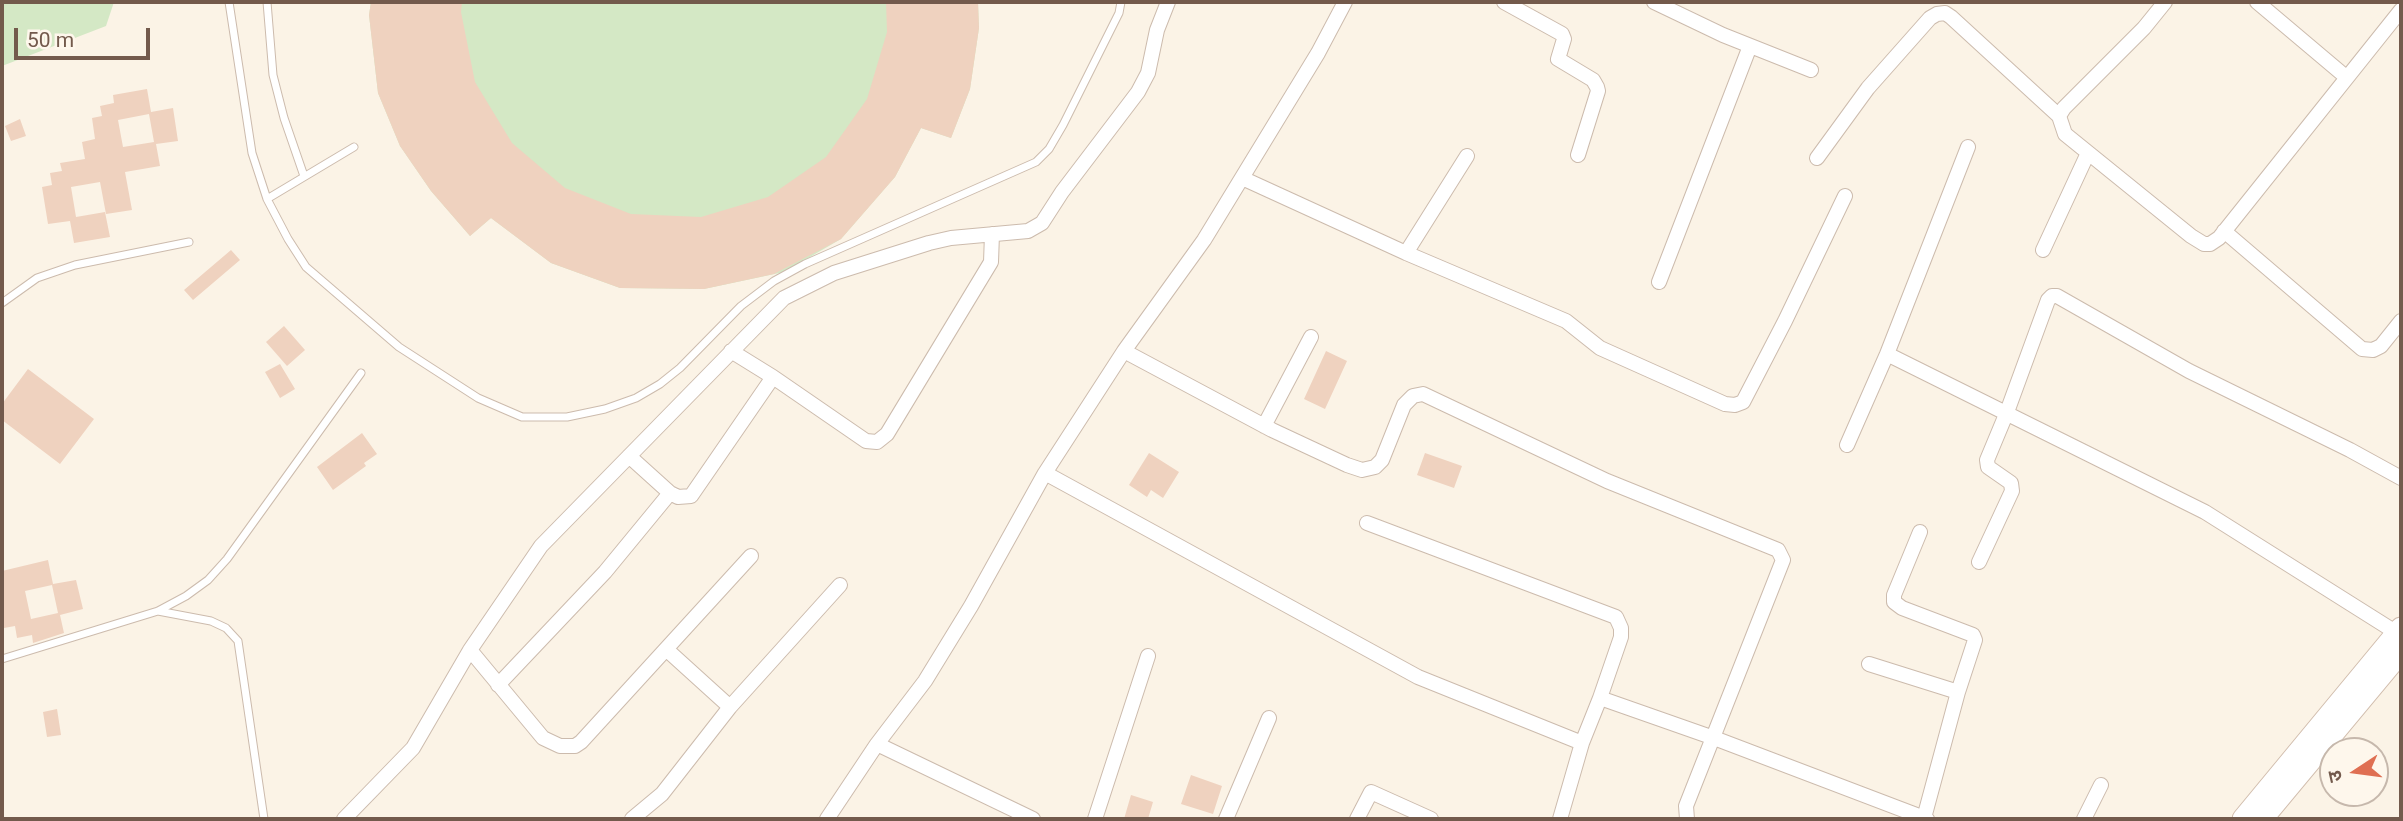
<!DOCTYPE html>
<html>
<head>
<meta charset="utf-8">
<style>
  body { margin:0 }
  #map { position:relative; width:2403px; height:821px; overflow:hidden; background:#fbf3e6; font-family:Roboto,"Noto Sans Devanagari",sans-serif }
  canvas { display:block }
  .frame { position:absolute; inset:0; border:4px solid #735a4c; pointer-events:none }
  .north { position:absolute; left:2319px; top:737px; width:70px; height:70px; box-sizing:border-box; background:#fef7ec; border:2px solid #c6b8ac; border-radius:50%; rotate:257deg; font-size:19px; font-weight:700; line-height:28px; text-align:center; color:#735a4c }
  .north::after { content:''; display:block; margin:auto; width:24px; height:32px; background:#df6f52; clip-path:polygon(50% 0,100% 100%,50% 72%,0 100%) }
  .scale { position:absolute; left:14px; top:28px; width:136px; height:32px; box-sizing:border-box; border:4px solid #735a4c; border-top:0; padding-left:9px; font-size:21px; line-height:24px; white-space:nowrap; color:#735a4c; -webkit-text-stroke:5px #fef7ec; paint-order:stroke }
</style>
</head>
<body>
<div id="map">
<canvas width="2403" height="821"></canvas>
<div class="frame"></div>
<div class="north">उ</div>
<div class="scale">50 m</div>
</div>
<script>
const ctx = document.querySelector('canvas').getContext('2d');
ctx.lineJoin = 'round';
function fillPath(path, color) { ctx.fillStyle = color; ctx.fill(path, 'evenodd'); }
const shape = rows => new Path2D(rows.map(r => 'M' + r).join(''));
function strokePath(path, color, width, dash) { ctx.strokeStyle = color; ctx.lineWidth = width; ctx.lineCap = dash ? 'butt' : 'round'; ctx.setLineDash(dash || []); ctx.stroke(path); }
fillPath(shape([
  [2,2,114,2,106,26,2,66],
  [371,2,978,2,979,28,970,89,951,138,921,128,895,177,841,239,784,272,704,289,620,288,551,263,491,218,470,236,431,191,400,146,378,93,369,15]
]), '#d4e8c5');
fillPath(shape([
  [371,2,462,2,461,12,475,82,512,143,565,188,631,214,701,217,768,197,826,157,867,99,887,32,886,2,978,2,979,28,970,89,951,138,921,128,895,177,841,239,774,274,704,289,620,288,551,263,491,218,470,236,431,191,400,146,378,93,369,15],
  [147,89,151,112,173,108,178,141,156,144,160,166,125,172,132,210,106,214,100,182,71,187,76,217,105,212,110,237,74,243,70,221,48,224,42,187,52,185,50,173,62,171,60,163,85,159,82,142,95,139,92,118,102,116,100,106,114,103,113,95],
  [149,114,154,142,123,147,118,120],
  [20,119,26,136,11,141,5,126],
  [231,250,240,260,193,300,184,290],
  [284,326,305,350,287,366,266,342],
  [1326,351,1347,361,1325,409,1304,399],
  [280,364,295,389,280,398,265,372],
  [28,369,94,419,60,464,2,420,2,404],
  [362,433,377,454,364,463,366,466,333,490,317,467],
  [1149,453,1179,472,1163,498,1151,490,1147,497,1129,485],
  [1425,453,1462,466,1454,488,1417,475],
  [48,560,53,584,76,580,83,609,60,615,64,633,33,643,32,635,17,638,15,626,4,628,2,615,2,571],
  [52,585,58,613,31,619,25,591],
  [57,709,61,735,47,737,43,712],
  [1191,775,1222,786,1213,814,1181,804],
  [1131,795,1153,802,1148,819,1124,819]
]), '#efd2bf');
const lane = shape([
  [229,2,252,153,267,199,288,239,306,267,399,347,478,398,522,417,567,417,605,409,636,398,660,384,680,368,741,306,774,281,805,264,1036,162,1049,149,1063,125,1119,13,1121,2],
  [267,2,273,75,284,118,304,176],
  [267,199,354,147],
  [2,303,37,278,75,265,189,242],
  [158,611,211,621,226,628,238,641,264,819],
  [2,659,158,611,186,596,208,580,227,559,361,373]
]);
const street = shape([
  [1504,2,1562,34,1564,39,1558,59,1593,80,1597,87,1598,91,1578,155],
  [1654,2,1723,35,1811,70],
  [2165,2,2144,28,2064,108,2059,116,2065,134,2191,236,2204,244,2210,244,2219,238,2401,10],
  [2257,2,2346,77],
  [1817,158,1868,88,1930,18,1937,14,1945,13,1951,17,2059,116],
  [1242,178,1406,253,1566,321,1600,348,1725,404,1735,405,1743,402,1785,321,1845,196],
  [2224,231,2362,349,2373,350,2381,346,2401,321],
  [2043,250,2088,153],
  [1406,253,1467,156],
  [1659,282,1750,46],
  [731,351,773,377,866,441,877,442,887,434,991,262,992,234],
  [1124,351,1272,430,1347,465,1362,470,1375,467,1382,460,1404,405,1413,396,1423,394,1607,481,1778,550,1783,560,1686,806,1687,819],
  [1887,354,2205,512,2397,633],
  [1264,426,1311,337],
  [1847,445,1887,354,1968,147],
  [629,456,670,493,678,497,691,496,773,377],
  [1045,473,1418,677,1582,743],
  [1367,523,1616,617,1621,628,1621,637,1600,698],
  [1920,532,1894,595,1894,602,1902,608,1973,635,1975,640,1958,692,1924,818],
  [1979,562,2012,491,2011,483,1988,467,1987,460,2007,412,2048,300,2052,296,2057,296,2189,371,2350,450,2401,478],
  [666,649,730,707],
  [470,650,543,738,560,746,575,746,581,742,751,556],
  [1869,664,1958,692],
  [498,685,605,572,670,493],
  [877,744,1033,819],
  [344,819,413,748,470,650,541,546,784,298,834,273,929,243,951,238,1028,231,1042,223,1062,192,1138,92,1148,73,1157,30,1168,2],
  [632,819,662,794,730,707,840,585],
  [827,819,877,744,925,681,971,606,1045,473,1124,351,1204,240,1318,53,1345,2],
  [1095,819,1148,656],
  [1226,819,1269,718],
  [1357,819,1371,792,1431,819],
  [1560,819,1582,743,1600,698,1714,738,1927,819],
  [2084,819,2101,785]
]);
const secondary = shape([
  [2243,819,2401,628],
  [2262,819,2401,652]
]);
strokePath(lane, '#ccbbad', 9);
strokePath(street, '#ccbbad', 16);
strokePath(secondary, '#d1bdad', 23);
strokePath(lane, '#fff', 7);
strokePath(street, '#fff', 14);
strokePath(secondary, '#fff', 21);
</script>
</body>
</html>
